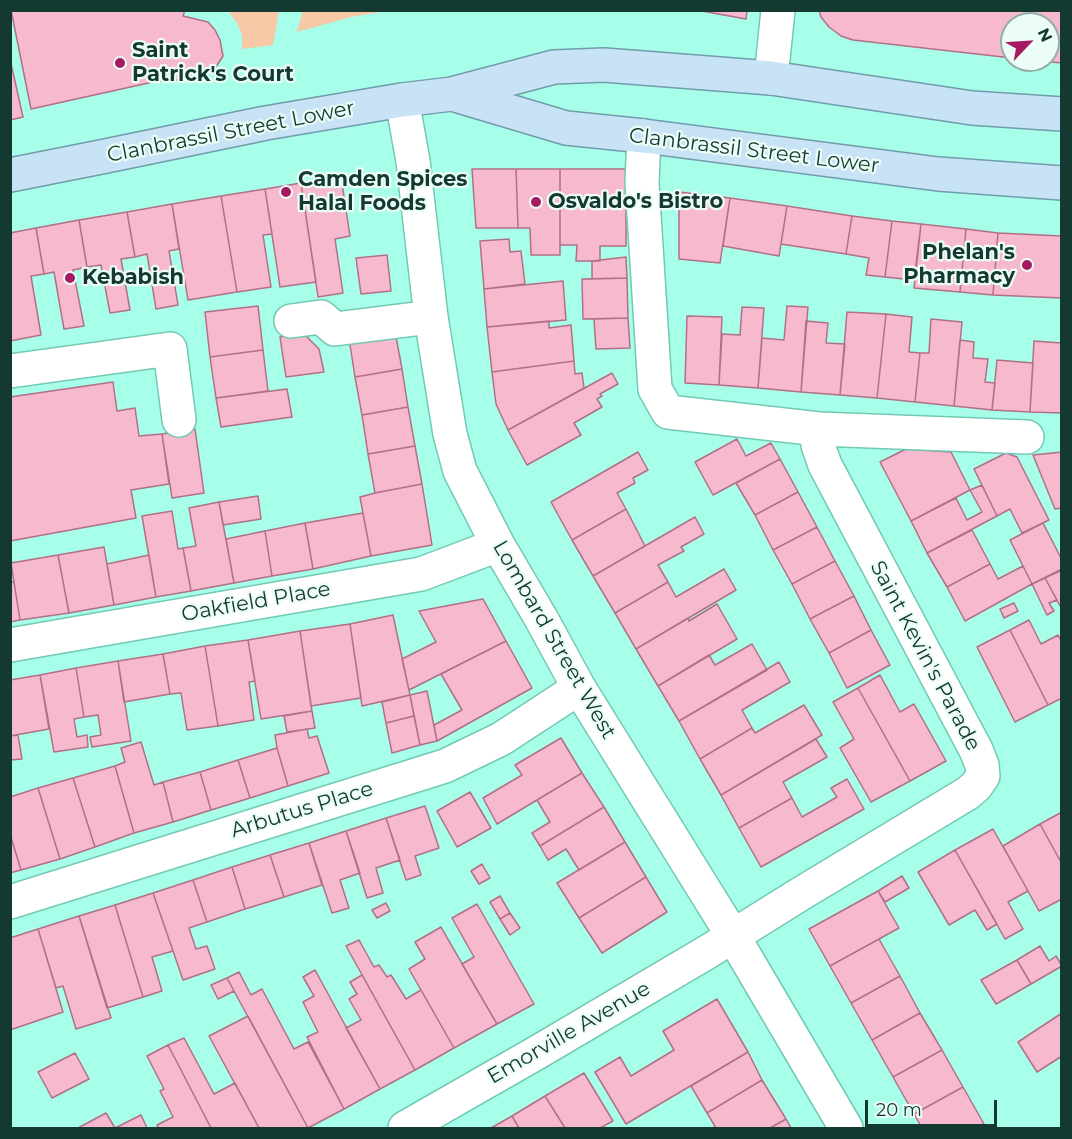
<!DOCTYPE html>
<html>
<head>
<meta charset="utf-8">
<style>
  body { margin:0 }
  #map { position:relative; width:1072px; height:1139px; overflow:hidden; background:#a7ffe9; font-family:Montserrat,sans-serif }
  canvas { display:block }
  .frame { position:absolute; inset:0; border:12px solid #133931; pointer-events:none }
  .north { position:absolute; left:1000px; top:12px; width:60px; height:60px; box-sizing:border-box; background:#ecfcf7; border:2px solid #95aea8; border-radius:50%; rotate:65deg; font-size:16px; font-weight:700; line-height:24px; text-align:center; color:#133931 }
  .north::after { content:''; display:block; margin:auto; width:21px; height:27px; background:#a51a60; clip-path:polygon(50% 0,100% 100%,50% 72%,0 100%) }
  .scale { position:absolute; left:865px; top:1100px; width:132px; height:27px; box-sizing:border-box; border:3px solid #133931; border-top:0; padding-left:8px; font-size:18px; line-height:21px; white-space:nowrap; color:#133931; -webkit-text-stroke:4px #ecfcf7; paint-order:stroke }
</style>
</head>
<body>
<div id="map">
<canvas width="1072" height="1139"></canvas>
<div class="frame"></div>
<div class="north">N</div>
<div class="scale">20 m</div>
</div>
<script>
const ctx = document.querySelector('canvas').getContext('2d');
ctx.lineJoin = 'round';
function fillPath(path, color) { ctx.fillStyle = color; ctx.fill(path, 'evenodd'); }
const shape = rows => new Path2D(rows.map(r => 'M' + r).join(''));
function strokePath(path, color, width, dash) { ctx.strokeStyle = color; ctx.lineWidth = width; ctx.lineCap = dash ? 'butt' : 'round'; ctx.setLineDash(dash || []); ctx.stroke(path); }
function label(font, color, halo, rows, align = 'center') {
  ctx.font = font + ' Montserrat,sans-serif'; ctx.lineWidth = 4.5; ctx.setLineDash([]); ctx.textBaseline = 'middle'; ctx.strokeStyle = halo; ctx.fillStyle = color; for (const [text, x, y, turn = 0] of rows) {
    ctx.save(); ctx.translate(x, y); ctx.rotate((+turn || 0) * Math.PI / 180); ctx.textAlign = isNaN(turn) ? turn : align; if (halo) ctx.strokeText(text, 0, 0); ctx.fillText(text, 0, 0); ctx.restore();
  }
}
fillPath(shape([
  [303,10,387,10,387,11,351,17,297,32],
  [228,11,279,11,273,45,242,49,242,35,237,23]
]), '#f8c8a7');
const building = shape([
  [11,10,185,10,183,16,208,22,215,30,220,40,223,56,214,70,197,78,153,82,31,109,11,10],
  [696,10,747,10,746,19,696,10],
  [819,10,1062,10,1062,63,1031,60,1048,60,1048,24,1012,24,1012,58,853,40,841,36,829,27,821,17,819,10],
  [10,59,23,117,10,120,10,59],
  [472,169,516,169,518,228,476,228,472,169],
  [516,169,560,169,560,255,531,255,530,228,518,228,516,169],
  [560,169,626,169,626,246,600,246,600,261,576,261,577,245,560,245,560,169],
  [341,177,350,236,335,239,343,293,318,297,301,183,341,177],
  [301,183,316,282,280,287,265,189,301,183],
  [265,189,272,234,263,235,271,287,237,292,221,196,265,189],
  [679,192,730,198,720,263,679,259,679,192],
  [221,196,237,292,188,300,172,204,221,196],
  [730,198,787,206,779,256,723,246,730,198],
  [172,204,179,249,169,251,178,305,156,309,147,254,135,257,127,212,172,204],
  [787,206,852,216,846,254,781,244,787,206],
  [127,212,135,257,121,259,130,310,110,313,101,265,87,267,79,220,127,212],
  [852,216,892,221,885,277,866,275,869,258,846,254,852,216],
  [79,220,87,267,73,270,84,326,64,329,54,272,44,274,36,228,79,220],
  [892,221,921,224,914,280,885,277,892,221],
  [921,224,966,229,960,292,914,288,921,224],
  [36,228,44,274,31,276,41,335,10,341,10,233,36,228],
  [966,229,998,233,993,295,960,292,966,229],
  [998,233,1062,236,1062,298,993,295,998,233],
  [509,239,510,252,521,251,525,284,484,289,480,241,509,239],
  [387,255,391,291,361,294,356,258,387,255],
  [626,257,627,278,592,279,592,261,626,257],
  [627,278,628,318,583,319,582,279,627,278],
  [563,281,566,320,487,327,484,289,563,281],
  [258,306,263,350,210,357,205,312,258,306],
  [787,306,808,307,801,392,758,388,762,338,784,340,787,306],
  [742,307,764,308,758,388,719,385,722,334,740,335,742,307],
  [847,312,886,314,877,398,840,395,847,312],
  [886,314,912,317,909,352,920,353,915,402,877,398,886,314],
  [687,316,722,317,719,385,685,383,687,316],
  [628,318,630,348,596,349,594,319,628,318],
  [931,319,962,322,954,406,915,402,920,353,929,353,931,319],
  [549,321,549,328,571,325,574,361,492,372,487,327,549,321],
  [806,321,828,323,826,343,845,344,840,395,801,392,806,321],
  [395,331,402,369,355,377,349,338,395,331],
  [304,334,319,349,324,372,286,377,280,337,304,334],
  [960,340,974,342,973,358,988,359,985,382,995,383,992,410,954,406,960,340],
  [1034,341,1062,343,1062,413,1030,412,1034,341],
  [263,350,268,391,216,398,210,357,263,350],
  [997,360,1033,363,1030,412,992,410,997,360],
  [574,361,575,374,582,373,584,388,508,430,496,404,492,372,574,361],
  [402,369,408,407,362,415,355,377,402,369],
  [612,373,618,384,600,394,602,396,597,399,602,407,574,423,581,435,527,465,508,430,612,373],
  [113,382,117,411,135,408,139,436,162,434,169,484,131,490,136,518,10,541,10,397,113,382],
  [287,389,292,417,221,427,216,398,287,389],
  [408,407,415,446,368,454,362,415,408,407],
  [195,429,204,493,172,498,162,434,195,429],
  [737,439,746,456,771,443,780,459,713,495,695,462,737,439],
  [415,446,422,484,375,493,368,454,415,446],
  [906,449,951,452,970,490,911,521,880,462,906,449],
  [638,452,648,470,633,478,635,483,617,493,626,509,572,540,551,502,638,452],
  [1062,452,1062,508,1055,509,1033,455,1062,452],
  [1006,453,1017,457,1049,520,1022,533,1010,509,997,516,974,469,1006,453],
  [780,459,798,492,755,515,736,483,780,459],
  [422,484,432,545,371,556,360,497,375,493,422,484],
  [982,485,997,516,927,553,911,521,956,498,967,520,982,512,970,490,982,485],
  [798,492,817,527,773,550,755,515,798,492],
  [258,496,261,519,223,525,219,502,258,496],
  [219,502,234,583,191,591,183,548,196,546,189,508,219,502],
  [626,509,645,546,593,576,572,540,626,509],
  [172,511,178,549,183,548,191,591,156,597,142,516,172,511],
  [363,513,371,556,313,569,305,523,363,513],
  [695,517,704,534,681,547,684,551,658,565,668,582,615,613,593,576,695,517],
  [305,523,313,569,272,576,265,531,305,523],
  [1043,523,1062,560,1062,569,1032,584,1010,540,1043,523],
  [817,527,835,561,792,584,773,550,817,527],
  [972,530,990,564,947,587,927,553,972,530],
  [265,531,272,576,234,583,226,539,265,531],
  [104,547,114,605,69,613,58,555,104,547],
  [58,555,69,613,20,620,11,563,58,555],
  [149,555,156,597,114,605,107,564,149,555],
  [835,561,854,596,810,619,792,584,835,561],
  [990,564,998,579,1023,566,1032,584,965,621,947,587,990,564],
  [724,569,736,590,636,649,615,613,668,582,676,597,724,569],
  [1062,570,1062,605,1060,606,1045,578,1062,570],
  [1045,578,1057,600,1049,603,1054,611,1047,615,1032,584,1045,578],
  [10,582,14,582,20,620,10,622,10,582],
  [854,596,871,630,829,653,810,619,854,596],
  [483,599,506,641,409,690,402,659,436,642,419,611,483,599],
  [1014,603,1018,611,1004,618,1000,609,1014,603],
  [717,604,737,639,658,686,636,649,688,618,689,621,717,604],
  [393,615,410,695,362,706,350,624,393,615],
  [1029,620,1041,644,1058,635,1062,642,1062,698,1048,705,1010,630,1029,620],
  [350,624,361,698,311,706,300,631,350,624],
  [871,630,890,665,847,688,829,653,871,630],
  [1010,630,1048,705,1015,722,977,647,1010,630],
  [300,631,312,711,261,719,248,640,300,631],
  [248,640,255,681,249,682,254,720,218,726,205,646,248,640],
  [506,641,532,688,437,741,434,725,462,710,441,674,506,641],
  [752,644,767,670,679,721,658,686,709,655,715,665,752,644],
  [205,646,218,726,187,730,181,693,170,694,163,654,205,646],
  [163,654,170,694,124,702,118,661,163,654],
  [118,661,131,741,92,747,90,737,101,735,98,715,84,717,76,668,118,661],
  [779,662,790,682,742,710,752,728,700,759,679,721,779,662],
  [76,668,84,717,74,719,77,737,87,735,88,747,54,752,40,675,76,668],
  [40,675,49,729,10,736,10,680,40,675],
  [880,675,900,712,914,704,946,761,910,781,858,688,880,675],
  [858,688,910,781,871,802,840,748,854,739,833,702,858,688],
  [427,691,437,741,420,745,410,695,427,691],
  [410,695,414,716,386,723,382,702,410,695],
  [804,705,822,735,721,795,700,759,752,728,755,733,804,705],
  [312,711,315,728,287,732,284,716,312,711],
  [414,716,420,745,392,753,386,723,414,716],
  [307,729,309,738,317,736,329,773,288,786,277,748,275,735,307,729],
  [18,735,22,759,10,760,10,736,18,735],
  [561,738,582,773,497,824,483,798,522,775,515,765,561,738],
  [816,739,827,757,783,782,792,798,739,828,721,795,816,739],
  [141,742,154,785,163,782,173,822,134,833,115,766,125,762,121,748,141,742],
  [277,748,288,786,250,798,238,760,277,748],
  [238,760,250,798,211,810,200,772,238,760],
  [115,766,134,833,95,847,73,778,115,766],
  [200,772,211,810,173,822,163,782,200,772],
  [582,773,604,807,540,846,532,833,550,822,537,800,582,773],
  [73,778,95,847,60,859,38,788,73,778],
  [847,779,864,809,761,867,739,828,792,798,802,817,837,797,831,788,847,779],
  [38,788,60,859,21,870,10,834,10,797,38,788],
  [470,792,491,828,457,847,437,811,470,792],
  [425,806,439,848,415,856,421,875,406,880,386,818,425,806],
  [604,807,625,842,579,870,566,849,548,860,540,846,604,807],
  [1062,812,1062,864,1040,824,1062,812],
  [386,818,400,860,376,868,383,893,367,898,346,831,386,818],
  [1040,824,1062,864,1062,899,1039,911,1003,846,1040,824],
  [993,829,1028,891,1008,902,1023,929,1005,939,955,850,993,829],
  [346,831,360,873,340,880,349,908,332,913,309,843,346,831],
  [10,834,21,870,10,873,10,834],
  [625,842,646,877,579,918,557,883,625,842],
  [309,843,322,885,284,897,270,855,309,843],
  [955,850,997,924,987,930,975,910,949,925,918,872,955,850],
  [270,855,284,897,245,909,232,867,270,855],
  [482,864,490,878,479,884,471,871,482,864],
  [232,867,245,909,207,922,193,880,232,867],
  [902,876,909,888,885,902,878,891,902,876],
  [646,877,667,912,602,953,579,918,646,877],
  [193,880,207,922,189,928,196,949,207,946,215,969,183,980,153,893,193,880],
  [878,891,899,928,830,966,809,929,878,891],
  [153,893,173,951,152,957,162,991,143,997,115,905,153,893],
  [500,896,510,913,500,919,490,902,500,896],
  [386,903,390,911,377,918,372,910,386,903],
  [477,904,534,1004,497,1024,462,964,474,957,452,918,477,904],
  [115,905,143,997,107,1008,79,916,115,905],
  [510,913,520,928,510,935,500,919,510,913],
  [79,916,111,1018,76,1029,63,986,56,988,38,929,79,916],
  [441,927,497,1024,454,1048,409,969,425,959,415,942,441,927],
  [38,929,63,1012,10,1030,10,938,38,929],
  [879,939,900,976,851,1003,830,966,879,939],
  [359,940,374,967,379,965,387,977,391,975,406,999,421,990,454,1048,415,1070,346,946,359,940],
  [1040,946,1049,961,1056,956,1062,966,1031,984,1017,960,1040,946],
  [1017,960,1031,984,996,1004,981,980,1017,960],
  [315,970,380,1089,344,1109,307,1037,318,1032,303,1002,314,996,303,977,315,970],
  [239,972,251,995,262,989,294,1049,308,1042,344,1109,308,1128,227,978,239,972],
  [362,975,415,1070,380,1089,346,1028,361,1020,349,999,357,994,350,982,362,975],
  [900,976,920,1013,872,1040,851,1003,900,976],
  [227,978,234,991,218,999,211,985,227,978],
  [717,999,748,1052,626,1124,595,1072,620,1057,631,1076,674,1050,663,1031,717,999],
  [920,1013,942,1050,893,1077,872,1040,920,1013],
  [1062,1013,1062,1056,1037,1072,1018,1042,1062,1013],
  [248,1016,308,1128,259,1128,209,1036,248,1016],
  [184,1038,214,1094,235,1083,259,1128,211,1128,168,1045,184,1038],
  [168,1045,211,1128,159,1128,157,1125,173,1117,160,1091,164,1089,147,1056,168,1045],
  [942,1050,963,1087,914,1114,893,1077,942,1050],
  [748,1052,762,1080,707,1113,691,1086,748,1052],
  [75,1053,89,1079,52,1098,38,1072,75,1053],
  [584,1073,613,1121,600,1128,565,1128,545,1096,584,1073],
  [762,1080,786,1119,770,1128,716,1128,707,1113,762,1080],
  [963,1087,984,1124,976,1128,922,1128,914,1114,963,1087],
  [545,1096,565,1128,519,1128,512,1116,545,1096],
  [106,1113,115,1128,78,1128,106,1113],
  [141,1115,147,1128,115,1128,141,1115],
  [512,1116,519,1128,491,1128,512,1116],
  [786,1119,791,1128,770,1128,786,1119]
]);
fillPath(building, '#f6b9ce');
strokePath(building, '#b26f87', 1.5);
const minor = shape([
  [771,78,778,10],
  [402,100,413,161,431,317,450,434,460,471,498,545,542,620,579,688,733,936,846,1128],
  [644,136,642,183,655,389,668,412,819,429],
  [291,321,321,317,335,329,431,317],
  [10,371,170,349,179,420],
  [10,645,421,574,498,545],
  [10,902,445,766,501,739,579,688],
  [405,1128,538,1052,709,951,802,893,968,793,976,786,983,776,982,765,976,750,825,465,818,445,819,429,1027,437]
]);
const major = shape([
  [452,94,566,128,644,136,938,174,1062,183],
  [10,175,101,157,266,123,402,100,452,94,554,67,604,65,771,78,972,108,1062,114]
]);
strokePath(minor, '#72c9b4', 36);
strokePath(major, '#719cac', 36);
strokePath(minor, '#fff', 33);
strokePath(major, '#c8e3f5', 33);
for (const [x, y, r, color] of [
  [120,63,6,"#a51a60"],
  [286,192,6,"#a51a60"],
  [536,202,6,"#a51a60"],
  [1027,265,6,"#a51a60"],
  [70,278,6,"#a51a60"]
]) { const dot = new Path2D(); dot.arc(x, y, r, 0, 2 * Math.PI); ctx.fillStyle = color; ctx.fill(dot); strokePath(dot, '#ecfcf7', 2); }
label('bold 21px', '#133931', '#ecfcf7', [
  ["Saint",132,51],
  ["Patrick's Court",132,75],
  ["Camden Spices",298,180],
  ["Halal Foods",298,204],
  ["Osvaldo's Bistro",548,202],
  ["Phelan's",1015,253,"right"],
  ["Pharmacy",1015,277,"right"],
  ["Kebabish",82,278]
], 'left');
label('21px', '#133931', '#ecfcf7', [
  ["Clanbrassil Street Lower",231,132,-11],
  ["Clanbrassil Street Lower",754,151,7],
  ["Oakfield Place",256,602,-10],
  ["Lombard Street West",554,640,60],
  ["Saint Kevin's Parade",925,656,62],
  ["Arbutus Place",302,810,-17],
  ["Emorville Avenue",569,1033,-30]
]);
</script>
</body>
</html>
